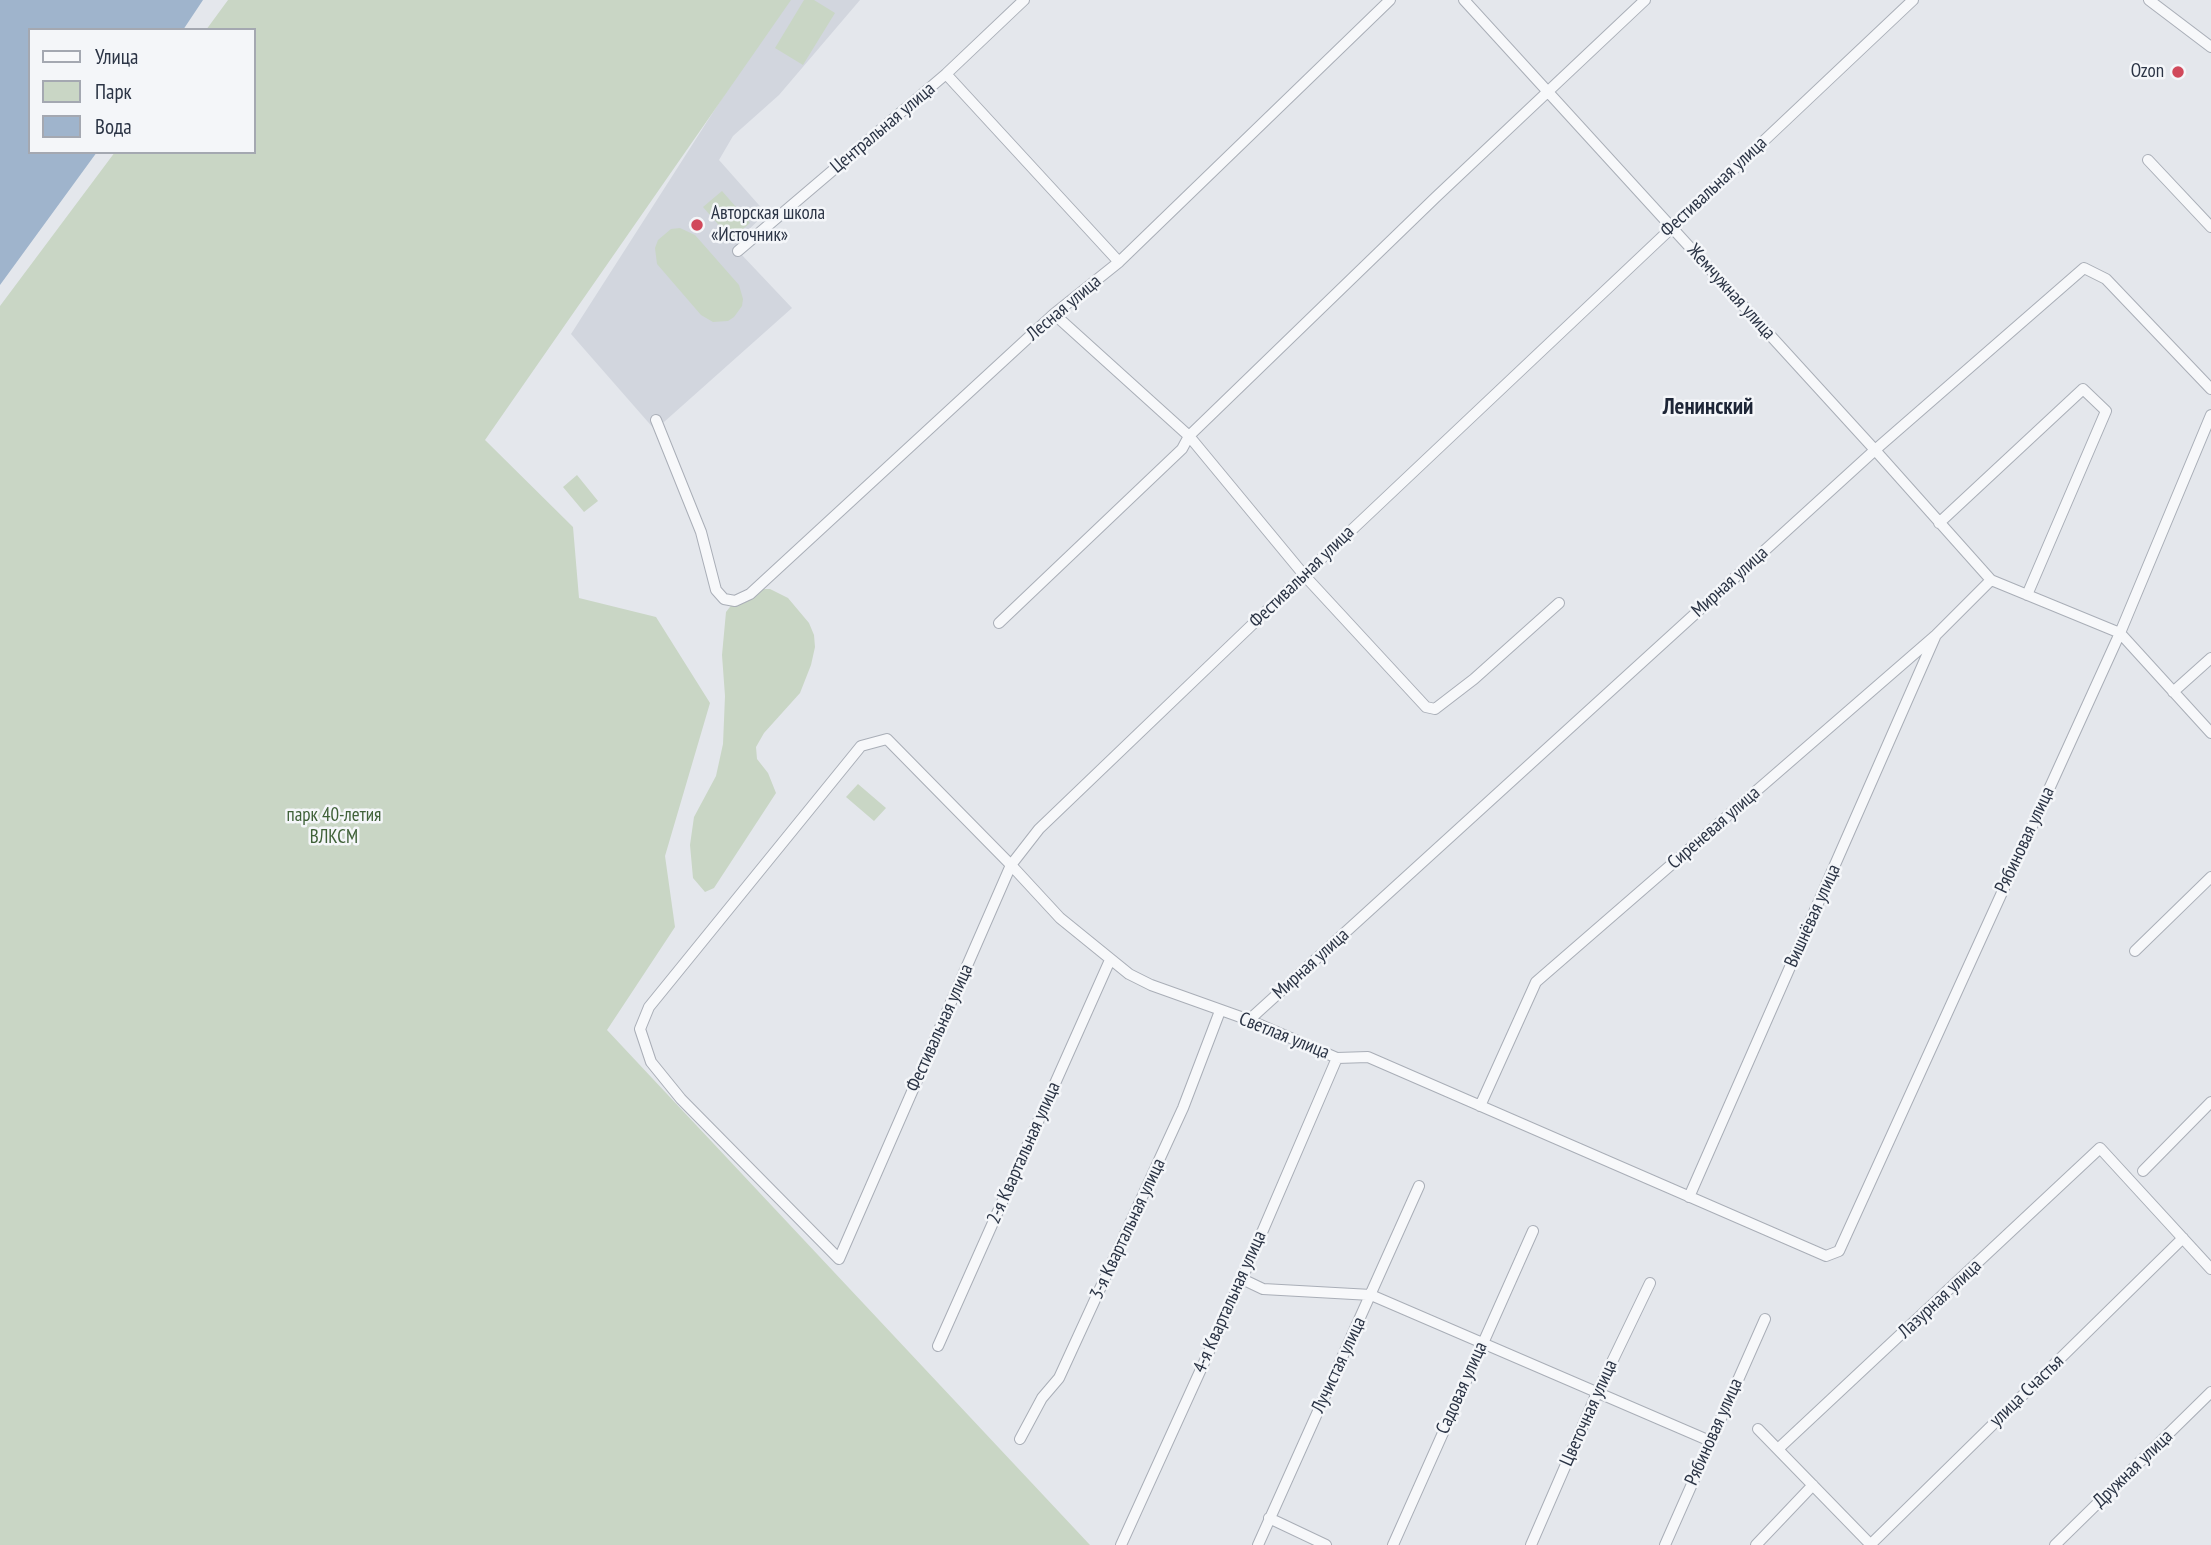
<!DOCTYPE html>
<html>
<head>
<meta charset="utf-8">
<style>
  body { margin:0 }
  #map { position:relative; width:2211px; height:1545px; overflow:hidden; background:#e4e7ec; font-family:"PT Sans Narrow",sans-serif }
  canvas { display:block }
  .legend { position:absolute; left:28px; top:28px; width:228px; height:126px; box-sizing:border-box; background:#f4f6f9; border:2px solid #a4a8b1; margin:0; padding:9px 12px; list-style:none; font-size:21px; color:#2b3445 }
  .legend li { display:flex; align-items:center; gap:14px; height:35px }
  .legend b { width:35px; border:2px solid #a4a8b1 }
</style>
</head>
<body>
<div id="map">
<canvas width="2211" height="1545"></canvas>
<ul class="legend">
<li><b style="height:9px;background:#f7f8fa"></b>Улица</li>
<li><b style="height:19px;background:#c9d6c5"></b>Парк</li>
<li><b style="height:19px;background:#9fb4cc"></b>Вода</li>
</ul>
</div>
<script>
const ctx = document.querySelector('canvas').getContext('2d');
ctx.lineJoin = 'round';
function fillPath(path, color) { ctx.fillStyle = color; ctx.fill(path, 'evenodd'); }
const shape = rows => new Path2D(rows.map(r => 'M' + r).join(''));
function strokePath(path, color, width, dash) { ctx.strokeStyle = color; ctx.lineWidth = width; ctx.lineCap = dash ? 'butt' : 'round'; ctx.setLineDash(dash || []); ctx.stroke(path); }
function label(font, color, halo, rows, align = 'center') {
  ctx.font = font + ' "PT Sans Narrow",sans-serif'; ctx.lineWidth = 5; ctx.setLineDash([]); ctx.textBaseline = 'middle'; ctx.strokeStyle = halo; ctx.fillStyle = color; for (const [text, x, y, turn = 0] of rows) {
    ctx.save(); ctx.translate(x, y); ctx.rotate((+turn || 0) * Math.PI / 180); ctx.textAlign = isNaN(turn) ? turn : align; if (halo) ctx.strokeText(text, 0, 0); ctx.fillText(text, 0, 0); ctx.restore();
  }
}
fillPath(shape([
  [785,0,860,0,779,95,733,136,719,160,766,213,740,238,740,253,792,308,655,430,571,334]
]), '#d2d6de');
fillPath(shape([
  [228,0,791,0,485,440,573,527,579,598,656,617,710,703,665,856,675,927,607,1030,1090,1545,0,1545,0,306,115,152,254,152,254,30,206,30],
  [804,0,814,0,835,13,803,65,775,48],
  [722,191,750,223,731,239,703,207],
  [680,228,695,235,739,285,743,299,742,306,734,317,728,321,713,322,701,315,657,264,655,248,658,240,671,229],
  [577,475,598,501,584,512,563,487],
  [760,589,770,589,788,598,809,623,814,635,815,647,811,665,800,693,764,733,756,747,757,759,768,773,776,793,714,888,705,892,693,878,690,845,694,817,716,776,723,744,725,696,722,655,726,612,737,598],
  [858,784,886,808,874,821,846,797]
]), '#c9d6c5');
fillPath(shape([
  [0,0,203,0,183,30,30,30,30,152,97,152,0,285]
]), '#9fb4cc');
const minor = shape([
  [1464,0,1875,450,1991,580,2120,633,2211,733],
  [1913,0,1304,575,1039,829,1011,865,839,1259,681,1099,651,1062,640,1029,649,1007,861,746,887,739,1011,865,1060,918,1129,974,1151,985,1249,1020,1337,1058,1368,1057,1826,1256,1839,1251,2120,633,2211,415],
  [2149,0,2211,47],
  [946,74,1119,262],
  [2148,160,2211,227],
  [738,251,946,74,1024,0],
  [1054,314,1189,436,1304,575,1426,707,1435,709,1474,679,1559,603],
  [656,420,701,532,716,590,724,599,735,601,750,594,1054,314,1119,262,1390,0],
  [1939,523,2083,389,2106,411,2027,595],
  [999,623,1182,449,1189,436,1436,197,1645,0],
  [2173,692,2211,658],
  [2135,951,2211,877],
  [1249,1020,1875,450,2084,268,2106,279,2211,389],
  [1480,1106,1536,982,1936,635,1991,580],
  [2143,1171,2211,1102],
  [1689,1197,1935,637],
  [1242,1279,1263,1289,1371,1295,1710,1441],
  [938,1346,1110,960],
  [1758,1429,1871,1545],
  [1020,1439,1042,1398,1059,1378,1183,1108,1220,1011],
  [1778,1449,2100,1148,2211,1269],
  [1269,1518,1326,1545],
  [1121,1545,1242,1279,1337,1058],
  [1258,1545,1419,1186],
  [1393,1545,1533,1231],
  [1531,1545,1597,1393,1650,1283],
  [1665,1545,1765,1319],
  [1756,1545,1813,1485],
  [1870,1545,2183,1238],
  [2055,1545,2211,1392]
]);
strokePath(minor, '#a9aeb7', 12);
strokePath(minor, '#f7f8fa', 10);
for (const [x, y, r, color] of [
  [2178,72,7,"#d1495b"],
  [697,225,7,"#d1495b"]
]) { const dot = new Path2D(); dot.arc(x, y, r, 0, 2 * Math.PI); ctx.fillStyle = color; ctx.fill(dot); strokePath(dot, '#f4f6f9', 2.5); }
label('19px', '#2b3445', '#f4f6f9', [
  ["Ozon",2164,72],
  ["Авторская школа",711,214,"left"],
  ["«Источник»",711,236,"left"]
], 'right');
label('19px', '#2b3445', '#f4f6f9', [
  ["Центральная улица",883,128,-40],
  ["Фестивальная улица",1714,187,-43],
  ["Жемчужная улица",1731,292,48],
  ["Лесная улица",1064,308,-40],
  ["Фестивальная улица",1302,577,-44],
  ["Мирная улица",1730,582,-42],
  ["Сиреневая улица",1714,828,-41],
  ["Рябиновая улица",2025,840,-65],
  ["Вишнёвая улица",1813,916,-66],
  ["Мирная улица",1311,964,-42],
  ["Фестивальная улица",940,1028,-66],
  ["Светлая улица",1284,1036,22],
  ["2-я Квартальная улица",1024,1153,-66],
  ["3-я Квартальная улица",1128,1229,-65],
  ["Лазурная улица",1940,1299,-43],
  ["4-я Квартальная улица",1230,1302,-66],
  ["Лучистая улица",1339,1365,-65],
  ["Садовая улица",1462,1388,-66],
  ["улица Счастья",2027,1391,-44],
  ["Цветочная улица",1589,1413,-66],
  ["Рябиновая улица",1714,1432,-66],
  ["Дружная улица",2133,1469,-44]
]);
label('19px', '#3f6138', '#f4f6f9', [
  ["парк 40-летия",334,816],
  ["ВЛКСМ",334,838]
]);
label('bold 23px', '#1d2536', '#f4f6f9', [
  ["Ленинский",1708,407]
]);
</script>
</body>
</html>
